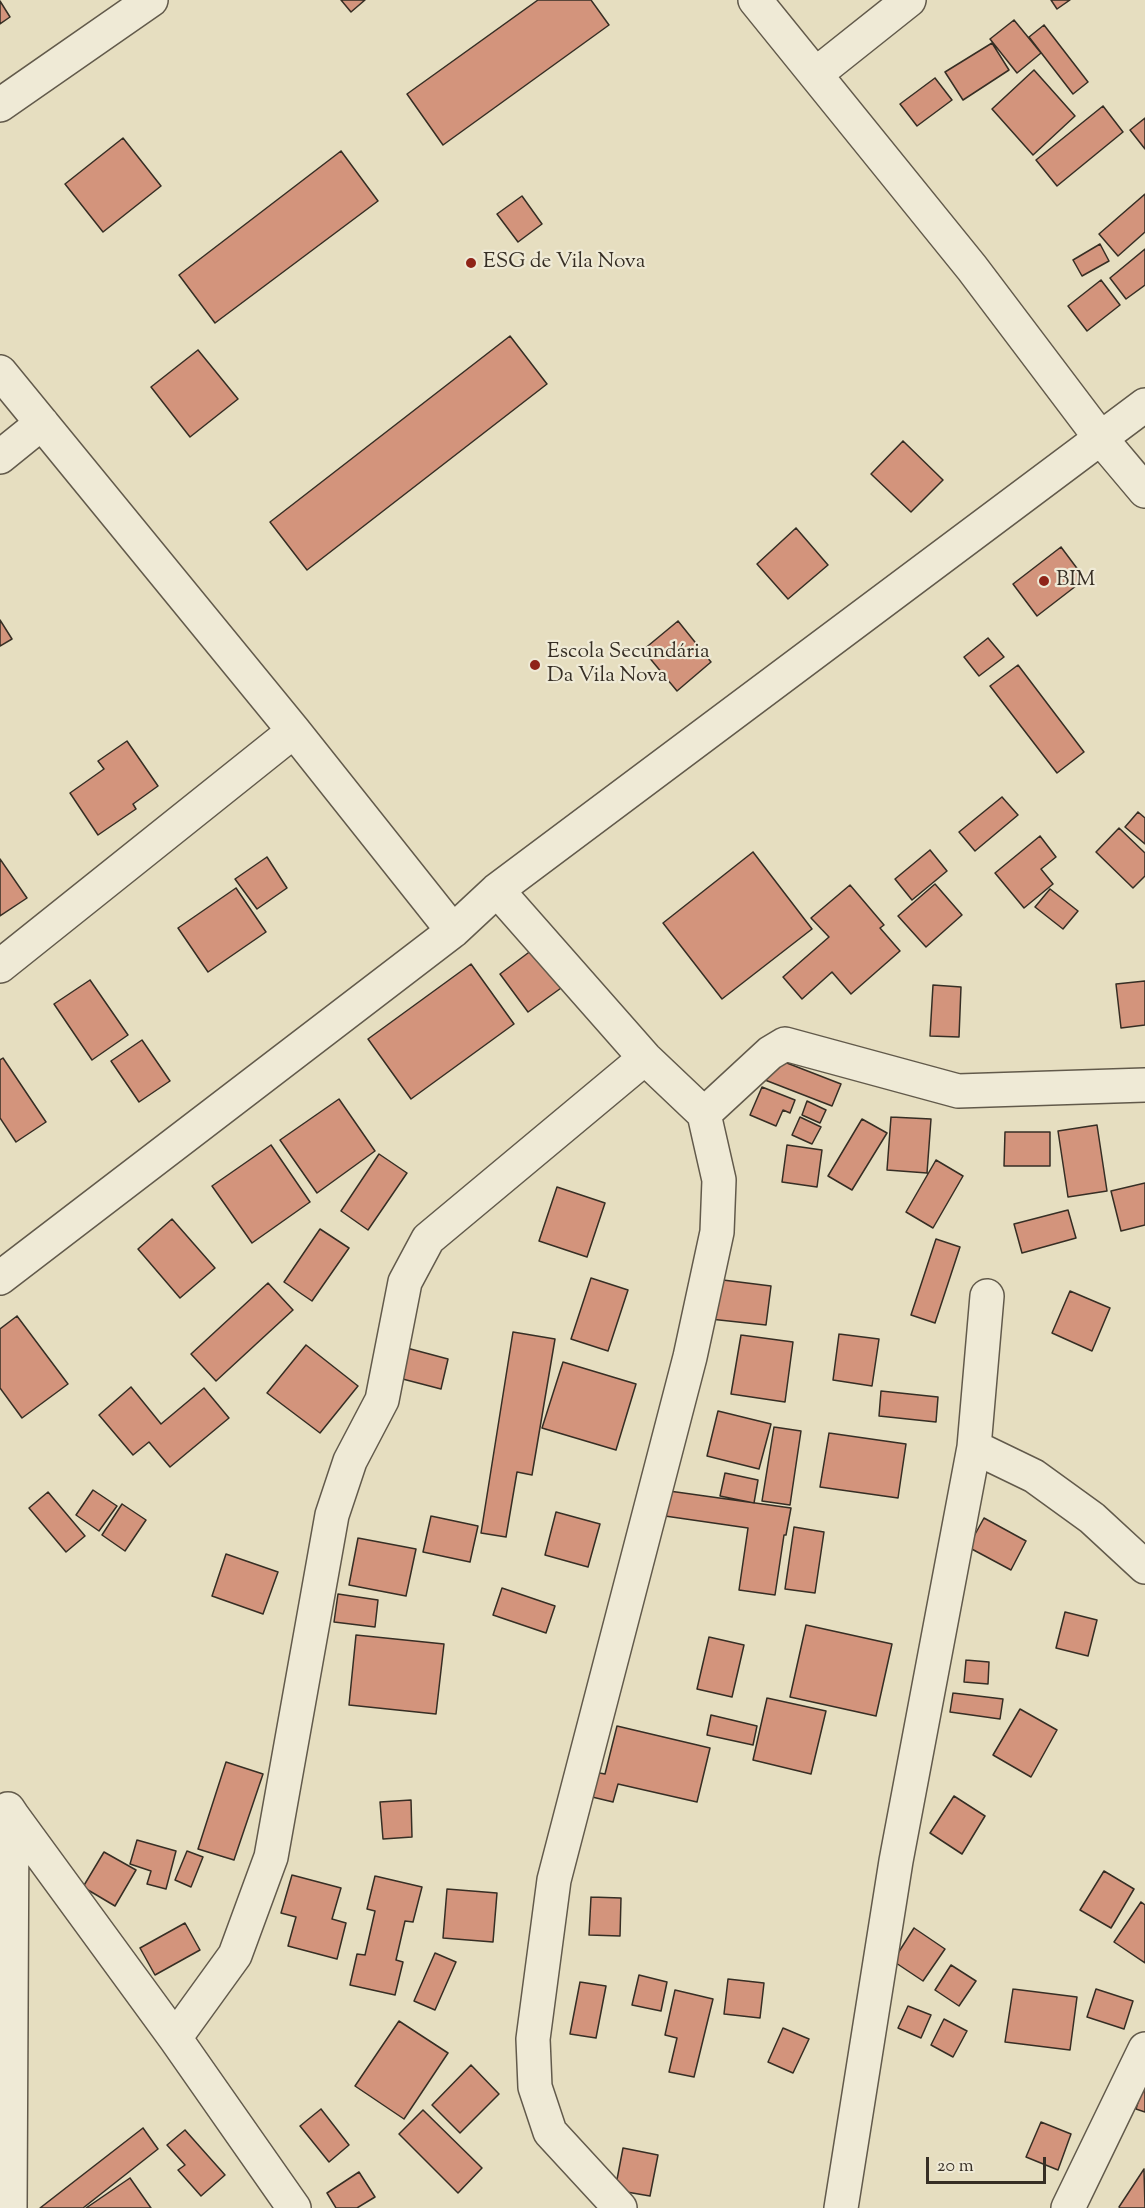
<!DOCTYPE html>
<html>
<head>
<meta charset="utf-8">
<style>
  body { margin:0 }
  #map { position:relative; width:1145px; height:2208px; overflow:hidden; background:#e6dec0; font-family:"Sorts Mill Goudy",serif }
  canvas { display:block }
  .scale { position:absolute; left:926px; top:2157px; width:120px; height:27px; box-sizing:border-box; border:3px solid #362e24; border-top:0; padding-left:8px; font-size:18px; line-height:21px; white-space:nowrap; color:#362e24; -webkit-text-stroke:4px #efead6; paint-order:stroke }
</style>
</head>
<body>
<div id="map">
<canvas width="1145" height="2208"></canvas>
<div class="scale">20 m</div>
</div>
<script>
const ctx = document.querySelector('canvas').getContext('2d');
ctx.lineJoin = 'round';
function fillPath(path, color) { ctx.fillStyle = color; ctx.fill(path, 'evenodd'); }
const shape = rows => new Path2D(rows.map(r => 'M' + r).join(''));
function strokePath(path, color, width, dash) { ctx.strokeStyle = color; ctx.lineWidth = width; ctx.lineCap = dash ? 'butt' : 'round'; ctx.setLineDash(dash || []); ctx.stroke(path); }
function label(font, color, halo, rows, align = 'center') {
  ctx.font = font + ' "Sorts Mill Goudy",serif'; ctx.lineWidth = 4.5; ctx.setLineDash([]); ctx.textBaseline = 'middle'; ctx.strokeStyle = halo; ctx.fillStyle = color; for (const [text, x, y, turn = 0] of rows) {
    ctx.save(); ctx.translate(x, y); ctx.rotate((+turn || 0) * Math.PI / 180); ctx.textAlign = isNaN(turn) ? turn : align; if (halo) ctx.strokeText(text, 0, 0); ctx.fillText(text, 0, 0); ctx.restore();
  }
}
const building = shape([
  [341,0,365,0,351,12,341,0],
  [538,0,591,0,609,25,443,145,407,94,538,0],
  [1051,0,1070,0,1057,9,1051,0],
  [0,1,10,17,0,24,0,1],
  [1014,20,1041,53,1017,73,990,39,1014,20],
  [1044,25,1088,82,1073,94,1029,37,1044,25],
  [992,43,1009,70,963,100,945,72,992,43],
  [1034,70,1075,116,1033,155,992,109,1034,70],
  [935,78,952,100,917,126,900,104,935,78],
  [1103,106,1123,132,1057,186,1036,160,1103,106],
  [1145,118,1145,149,1130,130,1145,118],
  [123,138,161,186,103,232,65,184,123,138],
  [341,151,378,201,215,323,179,275,341,151],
  [1145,194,1145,232,1118,256,1099,234,1145,194],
  [522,196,542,224,518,242,497,214,522,196],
  [1100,244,1109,261,1082,276,1073,260,1100,244],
  [1145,249,1145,285,1126,299,1110,278,1145,249],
  [1101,280,1120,305,1087,331,1068,306,1101,280],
  [510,336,547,384,307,570,270,522,510,336],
  [198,350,238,399,190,437,151,387,198,350],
  [903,441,943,480,911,512,871,474,903,441],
  [796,528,828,565,788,599,757,564,796,528],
  [1061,547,1085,579,1037,616,1013,584,1061,547],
  [0,620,12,639,0,646,0,620],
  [678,621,711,662,677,691,643,650,678,621],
  [988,638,1004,657,979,676,964,657,988,638],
  [1018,665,1084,752,1057,773,990,686,1018,665],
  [127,741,158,786,133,804,136,809,98,835,70,793,104,769,98,761,127,741],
  [1002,797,1018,815,975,851,959,832,1002,797],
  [1138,812,1145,818,1145,844,1125,827,1138,812],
  [1119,828,1145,853,1145,876,1133,888,1096,852,1119,828],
  [1040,836,1056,857,1041,869,1053,884,1024,908,995,873,1040,836],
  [930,850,947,871,912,900,895,879,930,850],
  [753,852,812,929,722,999,663,923,753,852],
  [267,857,287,888,257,909,235,879,267,857],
  [0,859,27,898,0,916,0,859],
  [935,884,962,915,926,947,898,916,935,884],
  [850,885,884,925,880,928,900,951,851,994,832,972,802,999,783,977,829,937,811,918,850,885],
  [236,888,266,932,208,972,178,928,236,888],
  [1050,889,1078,911,1063,929,1035,907,1050,889],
  [540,944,568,983,528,1012,500,974,540,944],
  [471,964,514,1024,411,1099,368,1039,471,964],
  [90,980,128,1035,92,1060,54,1004,90,980],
  [1145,981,1145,1025,1121,1028,1116,984,1145,981],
  [933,985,961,987,959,1037,930,1036,933,985],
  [142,1040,170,1081,139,1102,111,1061,142,1040],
  [3,1058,46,1122,16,1142,0,1118,0,1060,3,1058],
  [774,1058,841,1084,832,1106,765,1080,774,1058],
  [762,1087,795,1100,790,1113,783,1110,776,1126,750,1115,762,1087],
  [339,1099,375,1151,317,1193,280,1140,339,1099],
  [807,1101,826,1110,820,1123,802,1115,807,1101],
  [800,1117,821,1127,812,1144,792,1135,800,1117],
  [891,1117,931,1119,927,1173,887,1170,891,1117],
  [862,1119,887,1133,852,1190,828,1176,862,1119],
  [1097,1125,1107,1191,1068,1197,1058,1131,1097,1125],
  [1005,1132,1050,1132,1050,1166,1004,1166,1005,1132],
  [271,1145,310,1202,252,1243,212,1186,271,1145],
  [787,1145,822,1150,817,1187,782,1182,787,1145],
  [379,1154,407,1173,368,1230,341,1211,379,1154],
  [936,1160,963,1176,933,1228,906,1212,936,1160],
  [1145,1183,1145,1225,1121,1231,1111,1191,1145,1183],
  [557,1187,605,1203,587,1257,539,1241,557,1187],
  [1068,1210,1076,1238,1022,1253,1014,1224,1068,1210],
  [172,1219,215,1268,180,1298,138,1249,172,1219],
  [320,1229,349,1248,312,1301,284,1282,320,1229],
  [936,1239,960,1247,935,1323,911,1315,936,1239],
  [591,1278,628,1290,608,1351,571,1339,591,1278],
  [715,1279,771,1286,766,1325,710,1319,715,1279],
  [268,1283,293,1310,216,1381,191,1354,268,1283],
  [1070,1291,1110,1308,1092,1351,1052,1333,1070,1291],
  [17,1316,68,1384,22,1418,0,1388,0,1329,17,1316],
  [513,1332,555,1339,532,1475,517,1472,506,1537,481,1533,513,1332],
  [839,1334,879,1339,872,1386,833,1380,839,1334],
  [741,1335,793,1342,785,1402,731,1394,741,1335],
  [306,1345,358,1386,320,1433,267,1393,306,1345],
  [403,1347,448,1359,441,1389,395,1377,403,1347],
  [563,1362,636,1384,616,1450,542,1428,563,1362],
  [131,1387,161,1424,204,1388,229,1418,170,1467,149,1442,133,1455,99,1415,131,1387],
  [881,1391,938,1397,936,1422,879,1416,881,1391],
  [718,1411,771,1424,759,1469,707,1456,718,1411],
  [774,1427,801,1431,790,1505,762,1501,774,1427],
  [829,1433,906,1444,898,1498,820,1487,829,1433],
  [725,1473,758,1480,754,1503,720,1496,725,1473],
  [93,1490,117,1506,99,1531,76,1515,93,1490],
  [662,1490,791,1508,786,1535,784,1535,775,1595,739,1590,748,1528,658,1515,662,1490],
  [48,1492,85,1536,66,1552,29,1508,48,1492],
  [122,1504,146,1520,125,1551,102,1535,122,1504],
  [556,1512,600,1524,588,1567,545,1555,556,1512],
  [431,1516,478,1526,470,1562,423,1552,431,1516],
  [984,1518,1026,1541,1011,1570,968,1547,984,1518],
  [794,1527,824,1532,815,1593,785,1589,794,1527],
  [358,1538,416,1549,406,1596,349,1585,358,1538],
  [226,1554,278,1572,263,1614,212,1596,226,1554],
  [502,1588,555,1606,546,1633,493,1615,502,1588],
  [338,1594,378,1600,375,1627,334,1622,338,1594],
  [1065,1612,1097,1620,1088,1656,1056,1648,1065,1612],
  [806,1625,892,1644,876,1716,790,1697,806,1625],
  [356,1635,444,1644,436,1714,349,1705,356,1635],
  [709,1637,744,1645,732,1697,697,1689,709,1637],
  [966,1660,989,1662,988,1684,964,1682,966,1660],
  [953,1693,1003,1699,1000,1719,950,1712,953,1693],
  [767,1698,826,1711,811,1774,753,1760,767,1698],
  [1020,1709,1057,1730,1031,1777,993,1755,1020,1709],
  [711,1715,757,1726,753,1745,707,1735,711,1715],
  [617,1726,710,1748,697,1802,618,1784,613,1802,588,1796,594,1772,605,1774,617,1726],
  [226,1762,263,1774,234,1860,198,1849,226,1762],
  [954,1796,985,1816,962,1854,930,1833,954,1796],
  [411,1800,412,1837,383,1839,380,1802,411,1800],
  [137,1840,176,1851,166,1889,147,1884,151,1871,130,1864,137,1840],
  [187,1851,203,1857,191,1887,175,1880,187,1851],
  [104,1852,136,1870,115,1906,83,1887,104,1852],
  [1104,1871,1134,1889,1111,1928,1080,1910,1104,1871],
  [292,1875,341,1888,332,1919,346,1923,337,1959,288,1946,296,1917,281,1913,292,1875],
  [375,1876,422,1887,413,1922,405,1921,396,1960,403,1962,395,1995,350,1985,357,1954,365,1955,375,1911,367,1909,375,1876],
  [447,1889,497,1893,493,1942,443,1938,447,1889],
  [591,1897,621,1898,620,1936,589,1935,591,1897],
  [1141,1902,1145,1905,1145,1963,1114,1942,1141,1902],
  [185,1923,200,1950,155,1975,140,1948,185,1923],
  [914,1928,945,1949,923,1981,893,1961,914,1928],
  [435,1953,456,1962,435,2010,414,2001,435,1953],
  [951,1965,976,1981,959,2006,935,1990,951,1965],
  [639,1975,667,1982,661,2011,632,2005,639,1975],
  [728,1979,764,1983,760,2018,724,2014,728,1979],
  [580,1982,606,1986,596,2038,570,2034,580,1982],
  [1013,1989,1077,1997,1070,2050,1005,2042,1013,1989],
  [1096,1989,1133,2001,1124,2029,1087,2017,1096,1989],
  [675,1990,713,1999,694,2077,669,2072,677,2038,665,2035,675,1990],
  [908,2006,931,2015,921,2038,898,2028,908,2006],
  [944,2019,967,2031,953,2057,931,2045,944,2019],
  [399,2021,448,2053,404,2119,355,2086,399,2021],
  [783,2028,809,2039,793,2073,768,2062,783,2028],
  [471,2065,499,2094,460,2133,432,2105,471,2065],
  [1145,2079,1145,2112,1136,2109,1145,2079],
  [321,2109,349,2145,329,2162,300,2126,321,2109],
  [423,2110,482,2168,458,2193,399,2134,423,2110],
  [1041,2122,1071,2134,1058,2170,1026,2157,1041,2122],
  [143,2128,158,2149,83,2208,40,2208,143,2128],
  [185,2130,225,2175,201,2196,178,2170,185,2165,167,2145,185,2130],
  [623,2148,658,2155,650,2196,615,2190,623,2148],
  [1144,2169,1145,2208,1120,2208,1119,2207,1144,2169],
  [359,2172,375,2197,357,2208,336,2208,327,2193,359,2172],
  [130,2178,151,2208,86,2208,130,2178]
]);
fillPath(building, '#d3947c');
strokePath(building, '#362e24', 1.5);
const street = shape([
  [755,0,972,268,1102,440,1145,491],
  [816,74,909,0],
  [0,105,151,0],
  [0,372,294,731,453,931],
  [0,457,42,423],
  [497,890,645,1058,704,1114,770,1053,785,1044,958,1091,1145,1085],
  [0,966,294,731],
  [0,1278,453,931,497,890,1145,405],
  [974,1447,1034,1476,1092,1518,1145,1567],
  [8,1809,12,1815,10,2208],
  [12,1815,175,2038,294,2208],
  [175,2038,235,1955,271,1857,332,1515,350,1461,382,1400,405,1282,428,1239,645,1058],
  [620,2208,550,2132,535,2087,533,2039,554,1880,690,1357,717,1232,719,1180,704,1114],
  [841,2208,896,1861,974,1447,987,1296],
  [1068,2208,1145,2049]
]);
strokePath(street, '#625a4b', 36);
strokePath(street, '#efead6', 33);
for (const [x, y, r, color] of [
  [471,263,6,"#8f2418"],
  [1044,581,6,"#8f2418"],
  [535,665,6,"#8f2418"]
]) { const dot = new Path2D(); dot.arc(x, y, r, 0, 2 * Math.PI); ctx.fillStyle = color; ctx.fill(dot); strokePath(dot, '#efead6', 2); }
label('21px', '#362e24', '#efead6', [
  ["ESG de Vila Nova",483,263],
  ["BIM",1056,581],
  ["Escola Secundária",547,653],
  ["Da Vila Nova",547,677]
], 'left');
</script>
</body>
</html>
